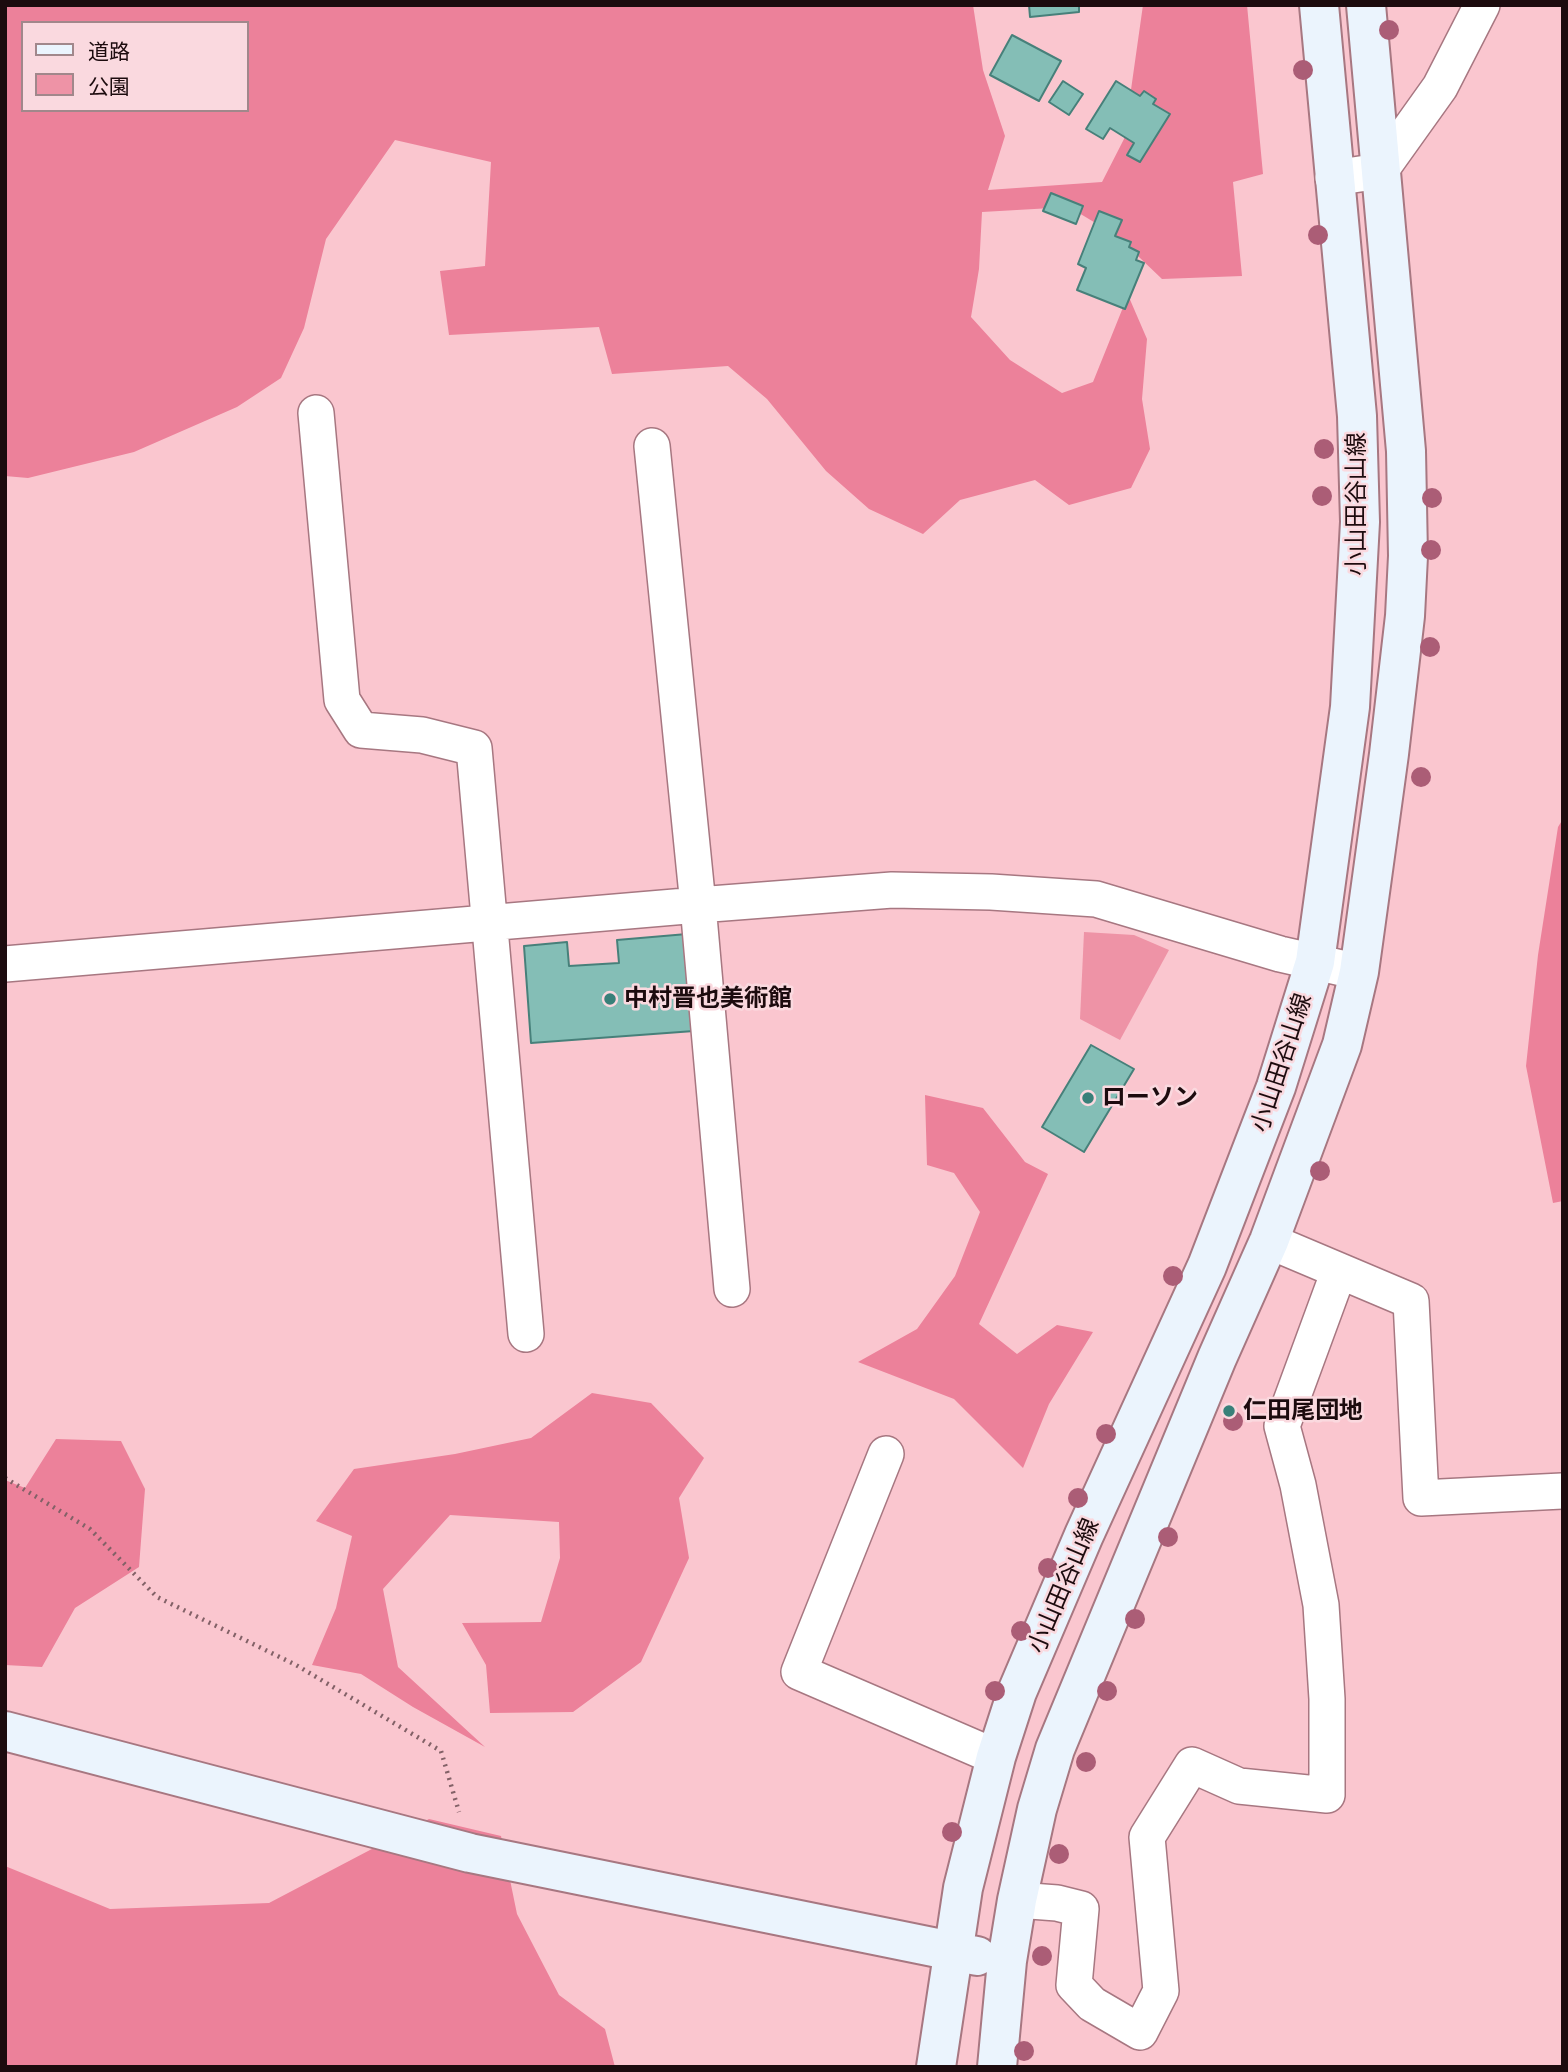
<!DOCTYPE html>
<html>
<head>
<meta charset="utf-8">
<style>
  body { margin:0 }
  #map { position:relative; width:1568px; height:2072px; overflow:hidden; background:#fac6cf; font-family:"Alegreya Sans","Noto Sans JP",sans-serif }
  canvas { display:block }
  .frame { position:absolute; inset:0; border:7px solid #1c0b0e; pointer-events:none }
  .legend { position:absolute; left:21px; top:21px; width:228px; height:91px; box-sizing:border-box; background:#fad9df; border:2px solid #a1878b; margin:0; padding:9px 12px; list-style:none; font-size:21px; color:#1c0b0e }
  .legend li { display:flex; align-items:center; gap:14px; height:35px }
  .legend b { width:35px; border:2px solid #a1878b }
</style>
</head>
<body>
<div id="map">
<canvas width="1568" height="2072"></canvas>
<div class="frame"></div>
<ul class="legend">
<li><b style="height:9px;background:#ebf4fd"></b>道路</li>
<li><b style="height:19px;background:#ee93a6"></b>公園</li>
</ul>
</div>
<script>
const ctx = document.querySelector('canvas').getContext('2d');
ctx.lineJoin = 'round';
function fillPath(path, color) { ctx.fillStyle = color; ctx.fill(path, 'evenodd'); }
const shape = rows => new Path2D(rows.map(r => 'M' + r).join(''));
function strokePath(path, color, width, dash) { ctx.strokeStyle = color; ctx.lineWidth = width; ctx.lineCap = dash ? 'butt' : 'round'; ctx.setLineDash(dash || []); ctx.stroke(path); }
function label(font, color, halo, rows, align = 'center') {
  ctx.font = font + ' "Alegreya Sans","Noto Sans JP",sans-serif'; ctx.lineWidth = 5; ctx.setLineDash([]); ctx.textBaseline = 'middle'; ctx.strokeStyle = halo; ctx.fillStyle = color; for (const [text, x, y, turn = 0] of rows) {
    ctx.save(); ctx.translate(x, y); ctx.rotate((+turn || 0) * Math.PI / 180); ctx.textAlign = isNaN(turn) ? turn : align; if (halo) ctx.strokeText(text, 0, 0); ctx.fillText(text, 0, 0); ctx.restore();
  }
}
fillPath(shape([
  [1084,932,1134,935,1169,950,1120,1040,1080,1019]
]), '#ee93a6');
fillPath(shape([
  [5,5,973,5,983,70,1005,136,988,190,1102,182,1124,139,1143,5,1247,5,1263,174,1233,182,1242,276,1162,279,1117,236,1069,207,982,212,979,269,971,317,1010,360,1062,393,1093,382,1128,295,1147,339,1142,399,1150,449,1131,488,1069,505,1035,480,960,500,923,534,869,509,826,471,767,399,728,366,612,374,599,327,449,335,440,271,485,266,491,162,395,140,326,239,304,328,281,378,237,407,134,452,28,478,5,476],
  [23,23,247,23,247,110,23,110],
  [1563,819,1563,1201,1553,1203,1526,1066,1538,955,1558,827],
  [925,1095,983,1108,1025,1162,1048,1174,979,1324,1017,1354,1057,1325,1093,1332,1049,1404,1023,1468,954,1399,858,1362,917,1329,955,1276,980,1212,954,1173,927,1165],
  [592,1393,651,1403,704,1458,679,1498,689,1558,641,1662,573,1712,490,1713,486,1665,462,1623,541,1622,560,1558,559,1522,450,1515,383,1589,398,1667,485,1747,413,1707,361,1674,312,1665,336,1608,352,1536,316,1521,354,1469,455,1454,531,1438],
  [56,1439,121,1441,145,1489,139,1567,75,1608,42,1667,5,1665,5,1480,25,1488],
  [429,1819,501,1836,517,1914,559,1995,605,2029,615,2067,5,2067,5,1866,110,1909,269,1903]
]), '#ec819a');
const building = shape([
  [1029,5,1079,5,1079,12,1030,17,1029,5],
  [1012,35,1061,61,1039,101,990,75,1012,35],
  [1063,81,1083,94,1069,115,1049,102,1063,81],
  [1116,81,1140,96,1144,91,1156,99,1153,104,1170,114,1140,162,1127,155,1134,143,1110,128,1103,139,1086,129,1116,81],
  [1051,193,1083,206,1076,224,1043,211,1051,193],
  [1099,211,1122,220,1115,236,1131,242,1129,247,1139,252,1136,260,1144,263,1125,309,1077,290,1086,268,1078,264,1099,211],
  [687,934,694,1031,531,1043,524,946,567,942,569,966,619,963,617,940,687,934],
  [1091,1045,1134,1069,1084,1152,1042,1127,1091,1045]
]);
fillPath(building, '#84beb6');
strokePath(building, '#47807a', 2);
const street = shape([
  [1333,178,1380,171,1440,87,1482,5],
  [316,413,342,700,361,730,422,735,474,748,526,1334],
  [652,446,698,905,732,1289],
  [5,964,698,905,892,890,991,892,1096,899,1280,954,1359,972],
  [1269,1241,1411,1301,1421,1498,1562,1491],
  [886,1454,799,1672,996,1757],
  [1017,1900,1057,1903,1081,1909,1074,1985,1092,2004,1140,2032,1161,1991,1147,1837,1192,1765,1239,1786,1327,1795,1327,1699,1321,1605,1298,1485,1282,1426,1339,1271]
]);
const secondary = shape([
  [5,1731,470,1853,977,1956],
  [936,2067,963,1888,996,1757,1017,1692,1084,1535,1207,1266,1276,1087,1315,962,1350,707,1360,522,1357,416,1319,5],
  [997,2067,1007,1961,1017,1900,1037,1809,1055,1749,1217,1358,1269,1241,1342,1045,1359,972,1389,754,1405,616,1408,556,1406,451,1366,5]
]);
strokePath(street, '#a77781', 38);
strokePath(secondary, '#a77781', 42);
strokePath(shape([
  [5,1478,90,1529,157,1597,296,1665,441,1751,459,1812]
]), '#826167', 4.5, [2, 5]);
strokePath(street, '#fff', 35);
strokePath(secondary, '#ebf4fd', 38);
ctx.fillStyle = '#ab5d76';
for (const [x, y] of [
  [1389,30],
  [1303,70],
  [1318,235],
  [1324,449],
  [1322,496],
  [1432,498],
  [1431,550],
  [1430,647],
  [1421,777],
  [1320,1171],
  [1173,1276],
  [1233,1421],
  [1106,1434],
  [1078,1498],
  [1168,1537],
  [1048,1568],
  [1135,1619],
  [1021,1631],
  [995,1691],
  [1107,1691],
  [1086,1762],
  [952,1832],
  [1059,1854],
  [1042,1956],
  [1024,2051]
]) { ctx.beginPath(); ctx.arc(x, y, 10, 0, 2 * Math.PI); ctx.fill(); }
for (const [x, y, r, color] of [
  [610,999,7,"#398079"],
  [1088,1098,7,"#398079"],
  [1229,1411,7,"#398079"]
]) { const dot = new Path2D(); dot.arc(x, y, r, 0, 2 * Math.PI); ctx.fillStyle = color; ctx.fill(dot); strokePath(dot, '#fad9df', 2.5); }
label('24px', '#1c0b0e', '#fad9df', [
  ["小山田谷山線",1357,504,-90],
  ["小山田谷山線",1282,1063,-72],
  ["小山田谷山線",1064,1586,-67]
]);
label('bold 24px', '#1c0b0e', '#fad9df', [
  ["中村晋也美術館",624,999],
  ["ローソン",1102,1098],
  ["仁田尾団地",1243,1411]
], 'left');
</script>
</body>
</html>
